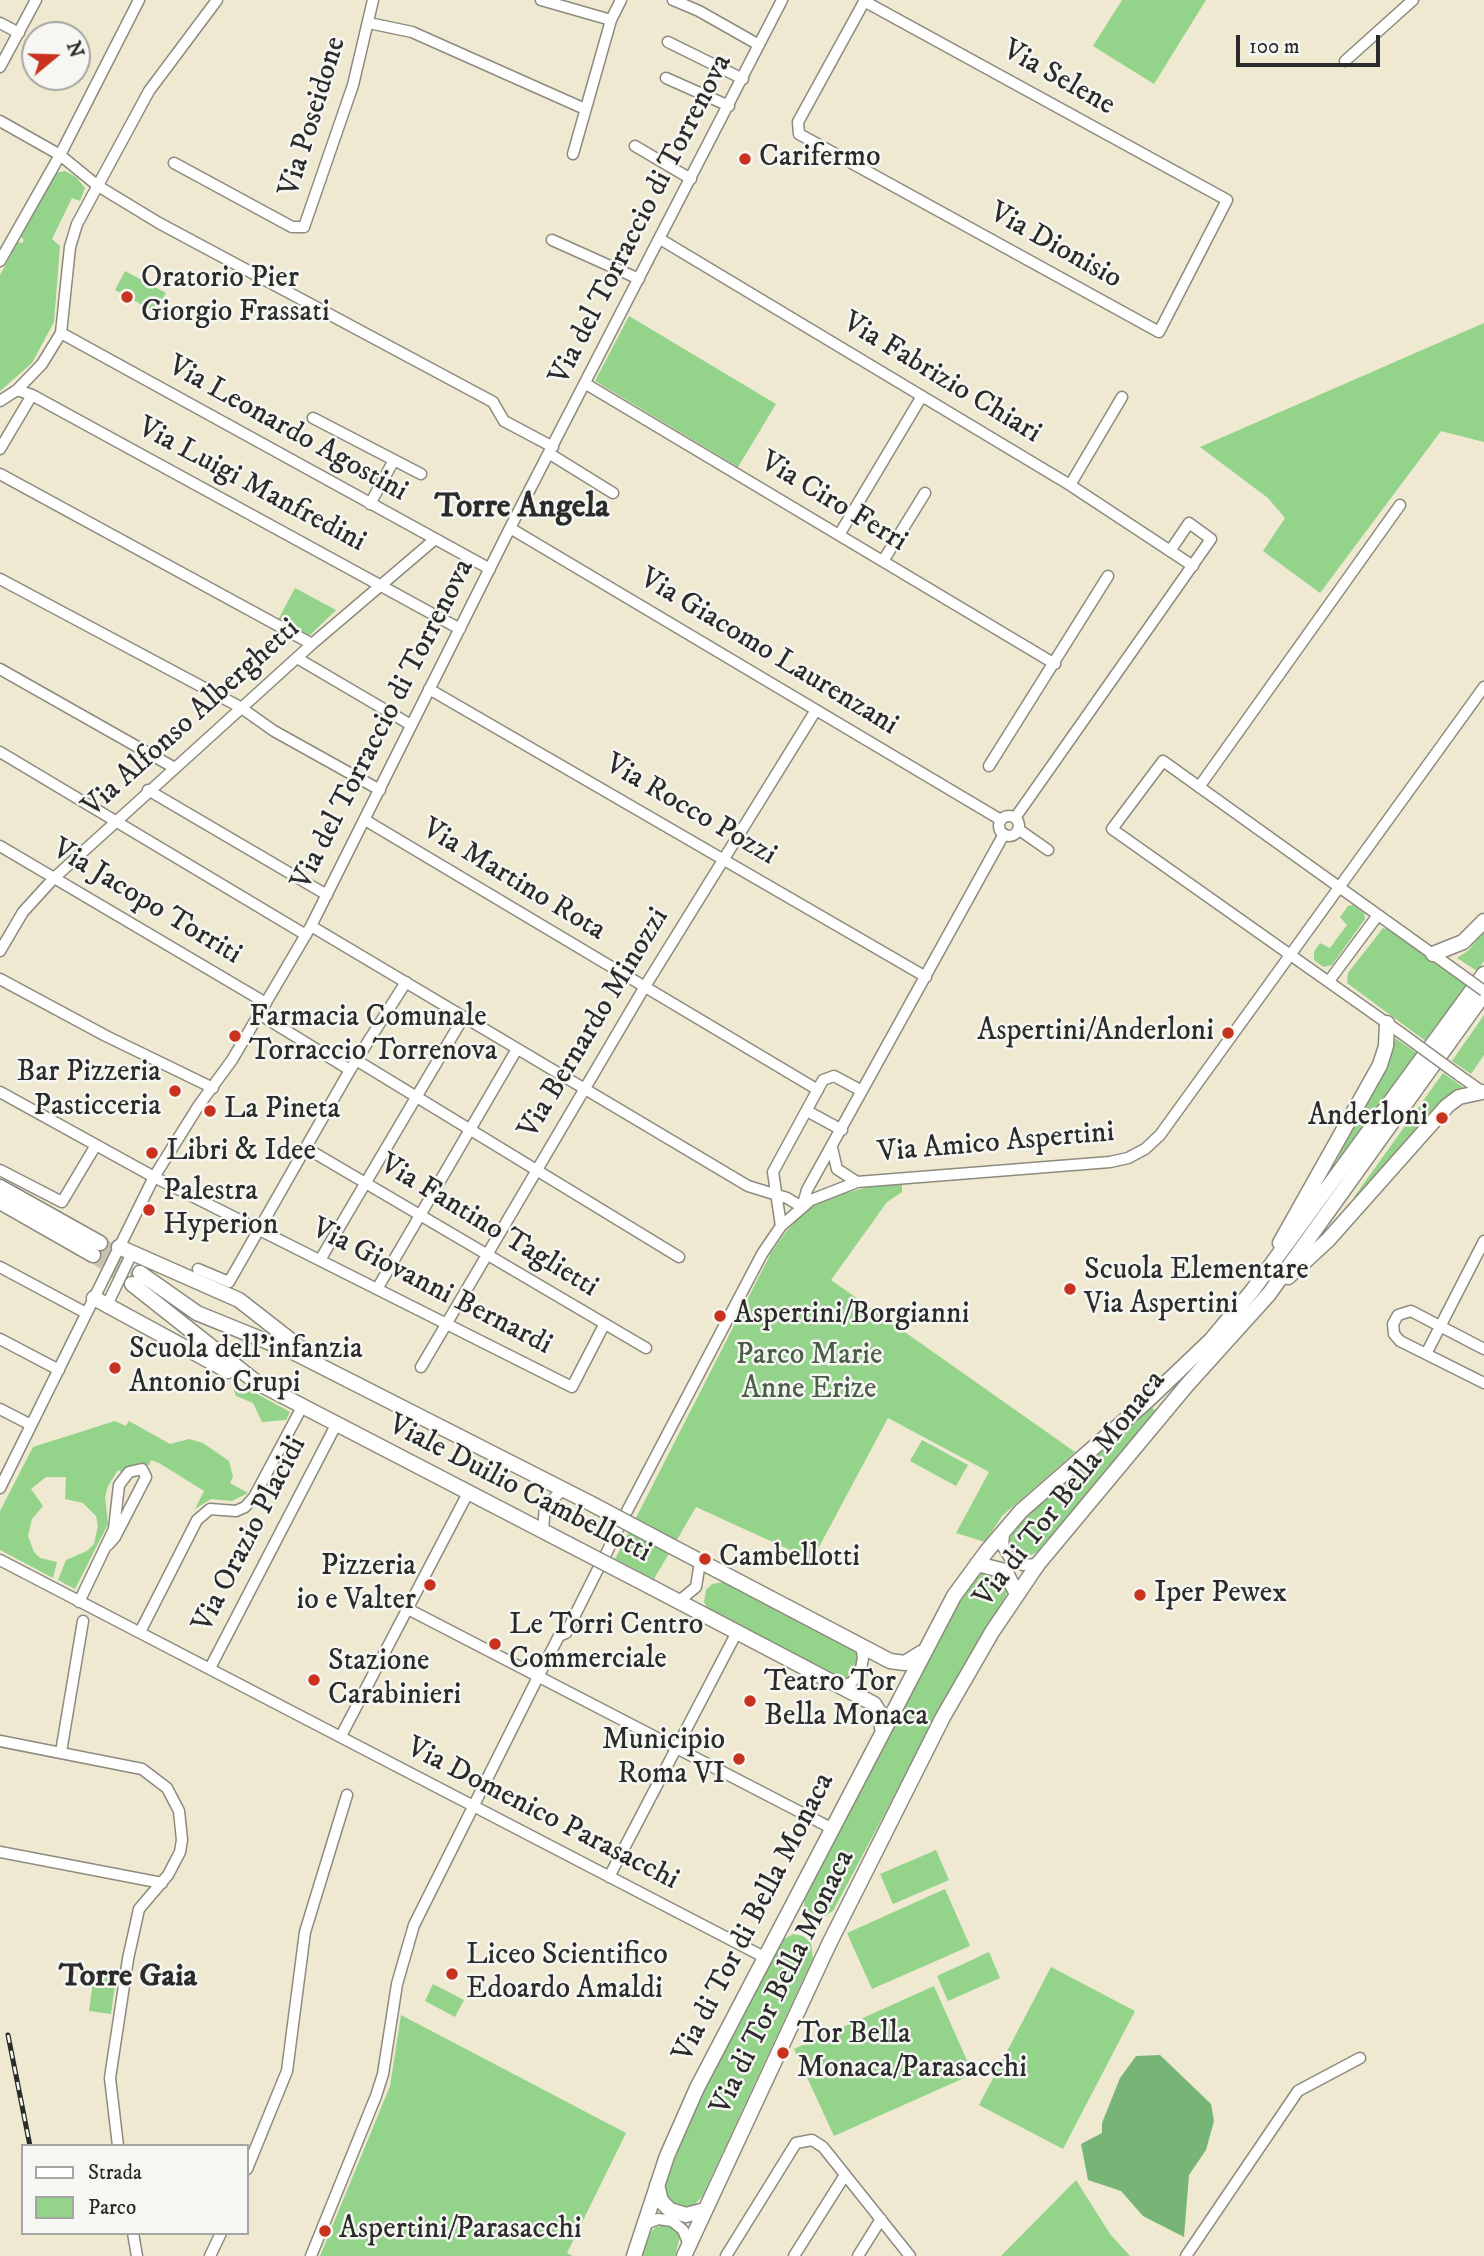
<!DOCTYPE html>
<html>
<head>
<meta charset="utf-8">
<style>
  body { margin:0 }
  #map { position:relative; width:1484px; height:2256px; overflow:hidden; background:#efe9d2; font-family:"IM FELL DW Pica",serif }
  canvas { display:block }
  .legend { position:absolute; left:21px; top:2144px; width:228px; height:91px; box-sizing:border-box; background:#f6f6f2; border:2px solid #a5a5a2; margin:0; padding:9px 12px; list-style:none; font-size:21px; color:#2b2b2b }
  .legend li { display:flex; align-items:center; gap:14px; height:35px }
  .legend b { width:35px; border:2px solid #a5a5a2 }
  .north { position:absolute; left:21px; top:21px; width:70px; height:70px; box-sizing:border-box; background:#f6f6f2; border:2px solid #a5a5a2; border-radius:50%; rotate:71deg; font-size:19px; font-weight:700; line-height:28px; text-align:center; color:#2b2b2b }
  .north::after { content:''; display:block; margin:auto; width:24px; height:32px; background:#c8321e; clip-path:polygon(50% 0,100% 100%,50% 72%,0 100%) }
  .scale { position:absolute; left:1236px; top:35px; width:144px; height:32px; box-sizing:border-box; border:4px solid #2b2b2b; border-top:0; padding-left:9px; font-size:21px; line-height:24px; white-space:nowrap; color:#2b2b2b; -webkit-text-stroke:5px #f6f6f2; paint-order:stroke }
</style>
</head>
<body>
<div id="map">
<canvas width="1484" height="2256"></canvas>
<ul class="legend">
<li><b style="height:9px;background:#fff"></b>Strada</li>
<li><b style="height:19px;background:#93d38a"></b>Parco</li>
</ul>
<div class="north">N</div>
<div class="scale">100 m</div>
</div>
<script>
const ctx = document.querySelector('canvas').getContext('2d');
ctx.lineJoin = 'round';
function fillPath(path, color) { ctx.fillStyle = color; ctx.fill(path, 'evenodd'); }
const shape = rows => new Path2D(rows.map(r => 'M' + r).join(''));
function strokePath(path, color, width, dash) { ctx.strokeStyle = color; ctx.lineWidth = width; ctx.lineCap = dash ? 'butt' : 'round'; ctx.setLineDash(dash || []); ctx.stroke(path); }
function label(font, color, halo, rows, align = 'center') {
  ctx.font = font + ' "IM FELL DW Pica",serif'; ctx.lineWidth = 5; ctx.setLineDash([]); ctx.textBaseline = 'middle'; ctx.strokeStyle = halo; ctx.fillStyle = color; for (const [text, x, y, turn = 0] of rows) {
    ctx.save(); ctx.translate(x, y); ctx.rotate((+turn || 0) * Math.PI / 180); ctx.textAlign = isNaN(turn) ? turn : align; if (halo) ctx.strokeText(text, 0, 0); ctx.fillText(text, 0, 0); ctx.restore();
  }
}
fillPath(shape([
  [1122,0,1206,0,1154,84,1093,46],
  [65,171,76,177,85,188,80,201,72,198,52,239,60,246,54,322,32,363,0,391,0,275,18,242,22,243,24,240,21,237,55,173],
  [125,271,166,293,155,312,115,290],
  [629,316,776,404,738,467,595,381],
  [1484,323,1484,442,1441,431,1320,593,1263,551,1285,518,1268,498,1200,447],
  [295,588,336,610,310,635,278,620],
  [1353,905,1364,913,1365,919,1332,965,1323,967,1314,960,1314,952,1320,943,1330,948,1347,925,1340,917,1348,906],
  [1383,928,1390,930,1468,984,1427,1042,1347,983,1348,973],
  [1484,931,1484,961,1477,971,1457,958,1469,950],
  [1484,1015,1484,1055,1471,1074,1452,1061],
  [1395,1038,1418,1054,1328,1177,1390,1058],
  [1443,1073,1464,1088,1456,1091,1358,1196,1354,1197],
  [902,1183,902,1192,887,1202,831,1280,1075,1452,1002,1516,985,1542,956,1533,989,1472,888,1418,812,1560,696,1507,654,1579,615,1559,771,1253,785,1233,805,1210,837,1195,877,1185],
  [241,1385,290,1412,286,1420,262,1422,253,1403,236,1396,233,1388],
  [1151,1407,1157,1412,1036,1553,1025,1557,1013,1552,1009,1540,1013,1531,1073,1472],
  [115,1421,126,1426,129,1421,170,1444,189,1439,203,1443,229,1461,233,1477,230,1483,248,1493,232,1501,211,1499,195,1509,204,1491,159,1463,151,1460,149,1465,139,1463,123,1473,118,1470,108,1486,105,1497,108,1524,75,1589,58,1580,66,1560,87,1551,94,1544,98,1526,96,1516,83,1503,65,1499,66,1477,46,1477,31,1489,43,1506,32,1519,28,1536,34,1552,40,1558,57,1562,53,1578,0,1550,0,1511,33,1447],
  [922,1440,968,1465,956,1486,910,1461],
  [984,1572,1001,1576,1007,1588,1006,1596,955,1681,833,1911,822,1918,813,1917,804,1908,805,1895,937,1641,959,1603,977,1577],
  [724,1582,850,1647,858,1655,857,1670,846,1678,837,1678,709,1611,704,1602,706,1590,712,1584],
  [936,1850,949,1880,893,1904,880,1874],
  [945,1889,970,1946,872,1989,847,1933],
  [793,1934,803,1936,811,1943,813,1958,702,2197,693,2206,676,2206,668,2199,665,2185,694,2109,780,1941],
  [989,1952,1000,1978,948,2001,937,1976],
  [1051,1967,1135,2011,1063,2149,979,2105],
  [94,1975,116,1978,111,2014,89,2011],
  [433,1984,464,2000,455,2017,425,2001],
  [934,1986,973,2074,834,2136,794,2049],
  [401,2015,626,2133,567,2253,573,2256,320,2256,390,2086],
  [1076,2180,1110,2234,1130,2256,1001,2256],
  [665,2225,676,2230,680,2237,675,2256,642,2256,650,2233,656,2227]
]), '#93d38a');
fillPath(shape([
  [1160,2055,1211,2104,1214,2121,1206,2150,1189,2175,1184,2237,1143,2216,1121,2191,1088,2180,1081,2144,1102,2133,1102,2123,1120,2078,1136,2056]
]), '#76b576');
strokePath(shape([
  [100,1243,140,1273],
  [93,1255,131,1283]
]), '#c8c3b1', 14, [14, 7]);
const minor = shape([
  [541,0,611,20],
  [673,0,699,11,759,45],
  [864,1,1227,200,1159,332,799,134,798,122,865,0],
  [0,23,19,33],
  [369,23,412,32,585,109],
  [668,42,743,79],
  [1345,61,1413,0],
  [0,67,36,0],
  [666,78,729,106],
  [0,121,60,155,98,186,159,223,493,402,504,421,553,447],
  [635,146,691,179],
  [573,154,611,20,621,0],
  [174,163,292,227,304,227,353,85,373,0],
  [660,239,1070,485,1193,566],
  [552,240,639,279],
  [0,261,60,155,139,0],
  [61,333,490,569],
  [586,384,1055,664],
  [17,390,32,395,460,629],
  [0,401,17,390,42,364,61,333,70,247,77,224,149,91,217,0],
  [313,418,421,474],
  [0,449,32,395],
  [550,454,613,493],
  [0,474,312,644],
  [1070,485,1122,397],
  [370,504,394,460],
  [510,528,1001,820],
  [839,535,922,396],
  [883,561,925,493],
  [0,579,240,707,274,731,380,790],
  [297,658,411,725],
  [0,669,173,767],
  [429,689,926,977],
  [0,752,306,935],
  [989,766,1108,576],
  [1199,787,1400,505],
  [148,790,327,895],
  '999 826a10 10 0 1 1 20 0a10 10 0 1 1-20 0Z',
  [1015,818,1211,539,1189,523,1170,551],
  [365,820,818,1090],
  [1018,829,1048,850],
  [0,846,266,1003],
  [311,926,748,1186,787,1198,802,1207,807,1190,1004,834],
  [0,951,23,912,54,878,312,644,434,540],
  [0,979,106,1036,213,1088],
  [1329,981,1378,915],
  [259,1014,350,1070],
  [1401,1033,1112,829,1163,761,1448,965],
  [356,1060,679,1257],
  [1460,1076,1484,1093],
  [0,1092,154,1177,572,1387,604,1325],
  [807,1111,842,1130],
  [306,1148,646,1348],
  [832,1148,837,1169,857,1182],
  [0,1170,62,1202,96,1145],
  [781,1226,773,1172,823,1080,834,1076,862,1091],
  [320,1260,463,1018],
  [0,1267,86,1313],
  [198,1269,229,1282,350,1070,406,982],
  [377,1289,517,1049],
  [107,1305,132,1253],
  [0,1339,59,1370],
  [1484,1349,1411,1311,1398,1315,1393,1324,1394,1334,1400,1341,1484,1383],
  [1426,1354,1484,1241],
  [421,1367,644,988,816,710],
  [0,1409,31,1425],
  [0,1488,154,1177,199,1105,232,1060,311,926,510,528,782,0],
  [627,1511,762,1254,781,1226,811,1200,857,1182,1110,1162,1128,1158,1145,1149,1160,1135,1484,687],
  [543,1530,545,1506,563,1490],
  [1004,1533,1003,1547,1009,1557,1023,1565,1038,1564],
  [606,1554,619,1527],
  [0,1560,764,1957],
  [79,1602,114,1529,119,1485,129,1472,142,1469,146,1477,115,1537,108,1545],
  [678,1602,696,1587,700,1562],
  [406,1608,831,1828],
  [140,1632,197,1520,210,1509,236,1511,245,1507,254,1497,302,1407],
  [210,1668,336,1425],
  [839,1686,851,1683,860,1674,863,1658,861,1645],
  [341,1736,468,1493],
  [0,1741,142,1769,167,1788,179,1811,182,1840,180,1852,168,1875,139,1909,128,1959,110,2078,118,2146],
  [61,1752,83,1621],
  [0,1852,162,1883],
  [609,1877,737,1632],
  [247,2169,287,2071,305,1932,347,1795],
  [643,2225,658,2219,672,2221,683,2230,689,2245],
  [133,2233,137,2256],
  [210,2256,221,2233],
  [311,2256,376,2096,383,2074,397,1984,414,1925,538,1677,559,1636,566,1633,598,1569],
  [726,2256,796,2143,812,2140,823,2147,910,2256],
  [794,2256,845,2175],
  [858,2256,881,2219],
  [1186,2256,1298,2091,1360,2058]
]);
const major = shape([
  [1433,954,1463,942,1484,921],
  [0,1187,100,1243],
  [0,1202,93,1255],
  [1280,1243,1380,1065,1386,1046,1387,1023],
  [119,1247,239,1300,307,1353],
  [140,1273,197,1313,293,1352,590,1503],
  [1288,1277,1328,1240,1447,1106,1459,1097,1482,1092],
  [132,1284,256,1382,568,1544],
  [94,1298,228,1371],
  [671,1546,890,1661,905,1663,921,1653],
  [977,1564,1005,1571,1017,1594],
  [651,1587,874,1704,881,1715,882,1728],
  [657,2185,661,2201,670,2210,686,2215,705,2210],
  [634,2256,667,2156,697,2088,954,1596,987,1551,1021,1511,1147,1401,1211,1340,1252,1291,1484,974],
  [684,2256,829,1944,943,1717,992,1632,1038,1564,1187,1385,1269,1294,1484,994]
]);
strokePath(minor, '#8d8a7e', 13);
strokePath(major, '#8d8a7e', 17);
strokePath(minor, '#fff', 10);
strokePath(major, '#fff', 14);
const rail = shape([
  [8,2035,30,2146]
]);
strokePath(rail, '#2b2b2b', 5);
strokePath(rail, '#f6f6f2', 2.5, [8]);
const minorBridge = shape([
  [1448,965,1484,991],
  [1401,1033,1460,1076]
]);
const majorBridge = shape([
  [590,1503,671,1546],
  [568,1544,651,1587]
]);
strokePath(minorBridge, '#8d8a7e', 13, []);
strokePath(majorBridge, '#8d8a7e', 17, []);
strokePath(minorBridge, '#fff', 10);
strokePath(majorBridge, '#fff', 14);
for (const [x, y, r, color] of [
  [745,159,7,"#c8321e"],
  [127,297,7,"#c8321e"],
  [1228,1033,7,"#c8321e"],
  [235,1036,7,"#c8321e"],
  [175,1091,7,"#c8321e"],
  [210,1111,7,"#c8321e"],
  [1442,1118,7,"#c8321e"],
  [152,1153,7,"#c8321e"],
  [149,1210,7,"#c8321e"],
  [1070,1289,7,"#c8321e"],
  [720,1316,7,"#c8321e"],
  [115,1368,7,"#c8321e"],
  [705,1559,7,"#c8321e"],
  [430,1585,7,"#c8321e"],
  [1140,1595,7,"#c8321e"],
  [495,1644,7,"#c8321e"],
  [314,1680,7,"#c8321e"],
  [750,1701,7,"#c8321e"],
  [739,1759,7,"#c8321e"],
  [452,1974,7,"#c8321e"],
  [783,2053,7,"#c8321e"],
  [325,2231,7,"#c8321e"]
]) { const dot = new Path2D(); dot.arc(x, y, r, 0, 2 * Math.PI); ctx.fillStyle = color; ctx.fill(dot); strokePath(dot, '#f6f6f2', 2.5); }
label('30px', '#2b2b2b', '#f6f6f2', [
  ["Via Selene",1058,79,29],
  ["Via Poseidone",314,117,-73],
  ["Via del Torraccio di Torrenova",642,220,-63],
  ["Via Dionisio",1055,247,29],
  ["Via Fabrizio Chiari",941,379,31],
  ["Via Leonardo Agostini",287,430,29],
  ["Via Luigi Manfredini",251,486,28],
  ["Via Ciro Ferri",833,503,31],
  ["Via Giacomo Laurenzani",768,653,31],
  ["Via Alfonso Alberghetti",192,719,-42],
  ["Via del Torraccio di Torrenova",384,725,-63],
  ["Via Rocco Pozzi",690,811,30],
  ["Via Martino Rota",513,881,31],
  ["Via Jacopo Torriti",146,903,31],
  ["Via Bernardo Minozzi",595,1024,-59],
  ["Via Amico Aspertini",996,1144,-5],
  ["Via Fantino Taglietti",488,1227,31],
  ["Via Giovanni Bernardi",431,1288,27],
  ["Viale Duilio Cambellotti",519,1490,27],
  ["Via di Tor Bella Monaca",1071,1490,-52],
  ["Via Orazio Placidi",251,1535,-63],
  ["Via Domenico Parasacchi",542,1815,27],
  ["Via di Tor di Bella Monaca",755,1918,-63],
  ["Via di Tor Bella Monaca",784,1983,-64]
]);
label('30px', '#2b2b2b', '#f6f6f2', [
  ["Carifermo",759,159],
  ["Oratorio Pier",141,280],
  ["Giorgio Frassati",141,314],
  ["Farmacia Comunale",249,1019],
  ["Torraccio Torrenova",249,1053],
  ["Aspertini/Anderloni",1214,1033,"right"],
  ["Bar Pizzeria",161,1074,"right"],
  ["Pasticceria",161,1108,"right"],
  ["La Pineta",224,1111],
  ["Anderloni",1428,1118,"right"],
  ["Libri & Idee",166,1153],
  ["Palestra",163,1193],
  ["Hyperion",163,1227],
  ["Scuola Elementare",1084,1272],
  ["Via Aspertini",1084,1306],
  ["Aspertini/Borgianni",734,1316],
  ["Scuola dell'infanzia",129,1351],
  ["Antonio Crupi",129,1385],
  ["Cambellotti",719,1559],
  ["Pizzeria",416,1568,"right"],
  ["io e Valter",416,1602,"right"],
  ["Iper Pewex",1154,1595],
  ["Le Torri Centro",509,1627],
  ["Commerciale",509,1661],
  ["Stazione",328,1663],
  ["Carabinieri",328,1697],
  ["Teatro Tor",764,1684],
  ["Bella Monaca",764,1718],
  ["Municipio",725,1742,"right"],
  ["Roma VI",725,1776,"right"],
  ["Liceo Scientifico",466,1957],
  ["Edoardo Amaldi",466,1991],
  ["Tor Bella",797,2036],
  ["Monaca/Parasacchi",797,2070],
  ["Aspertini/Parasacchi",339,2231]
], 'left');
label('30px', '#4a5d48', '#f6f6f2', [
  ["Parco Marie",809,1357],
  ["Anne Erize",809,1391]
]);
label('bold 32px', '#2b2b2b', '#f6f6f2', [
  ["Torre Gaia",128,1978]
]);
label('bold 33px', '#2b2b2b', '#f6f6f2', [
  ["Torre Angela",522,509]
]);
</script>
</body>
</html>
